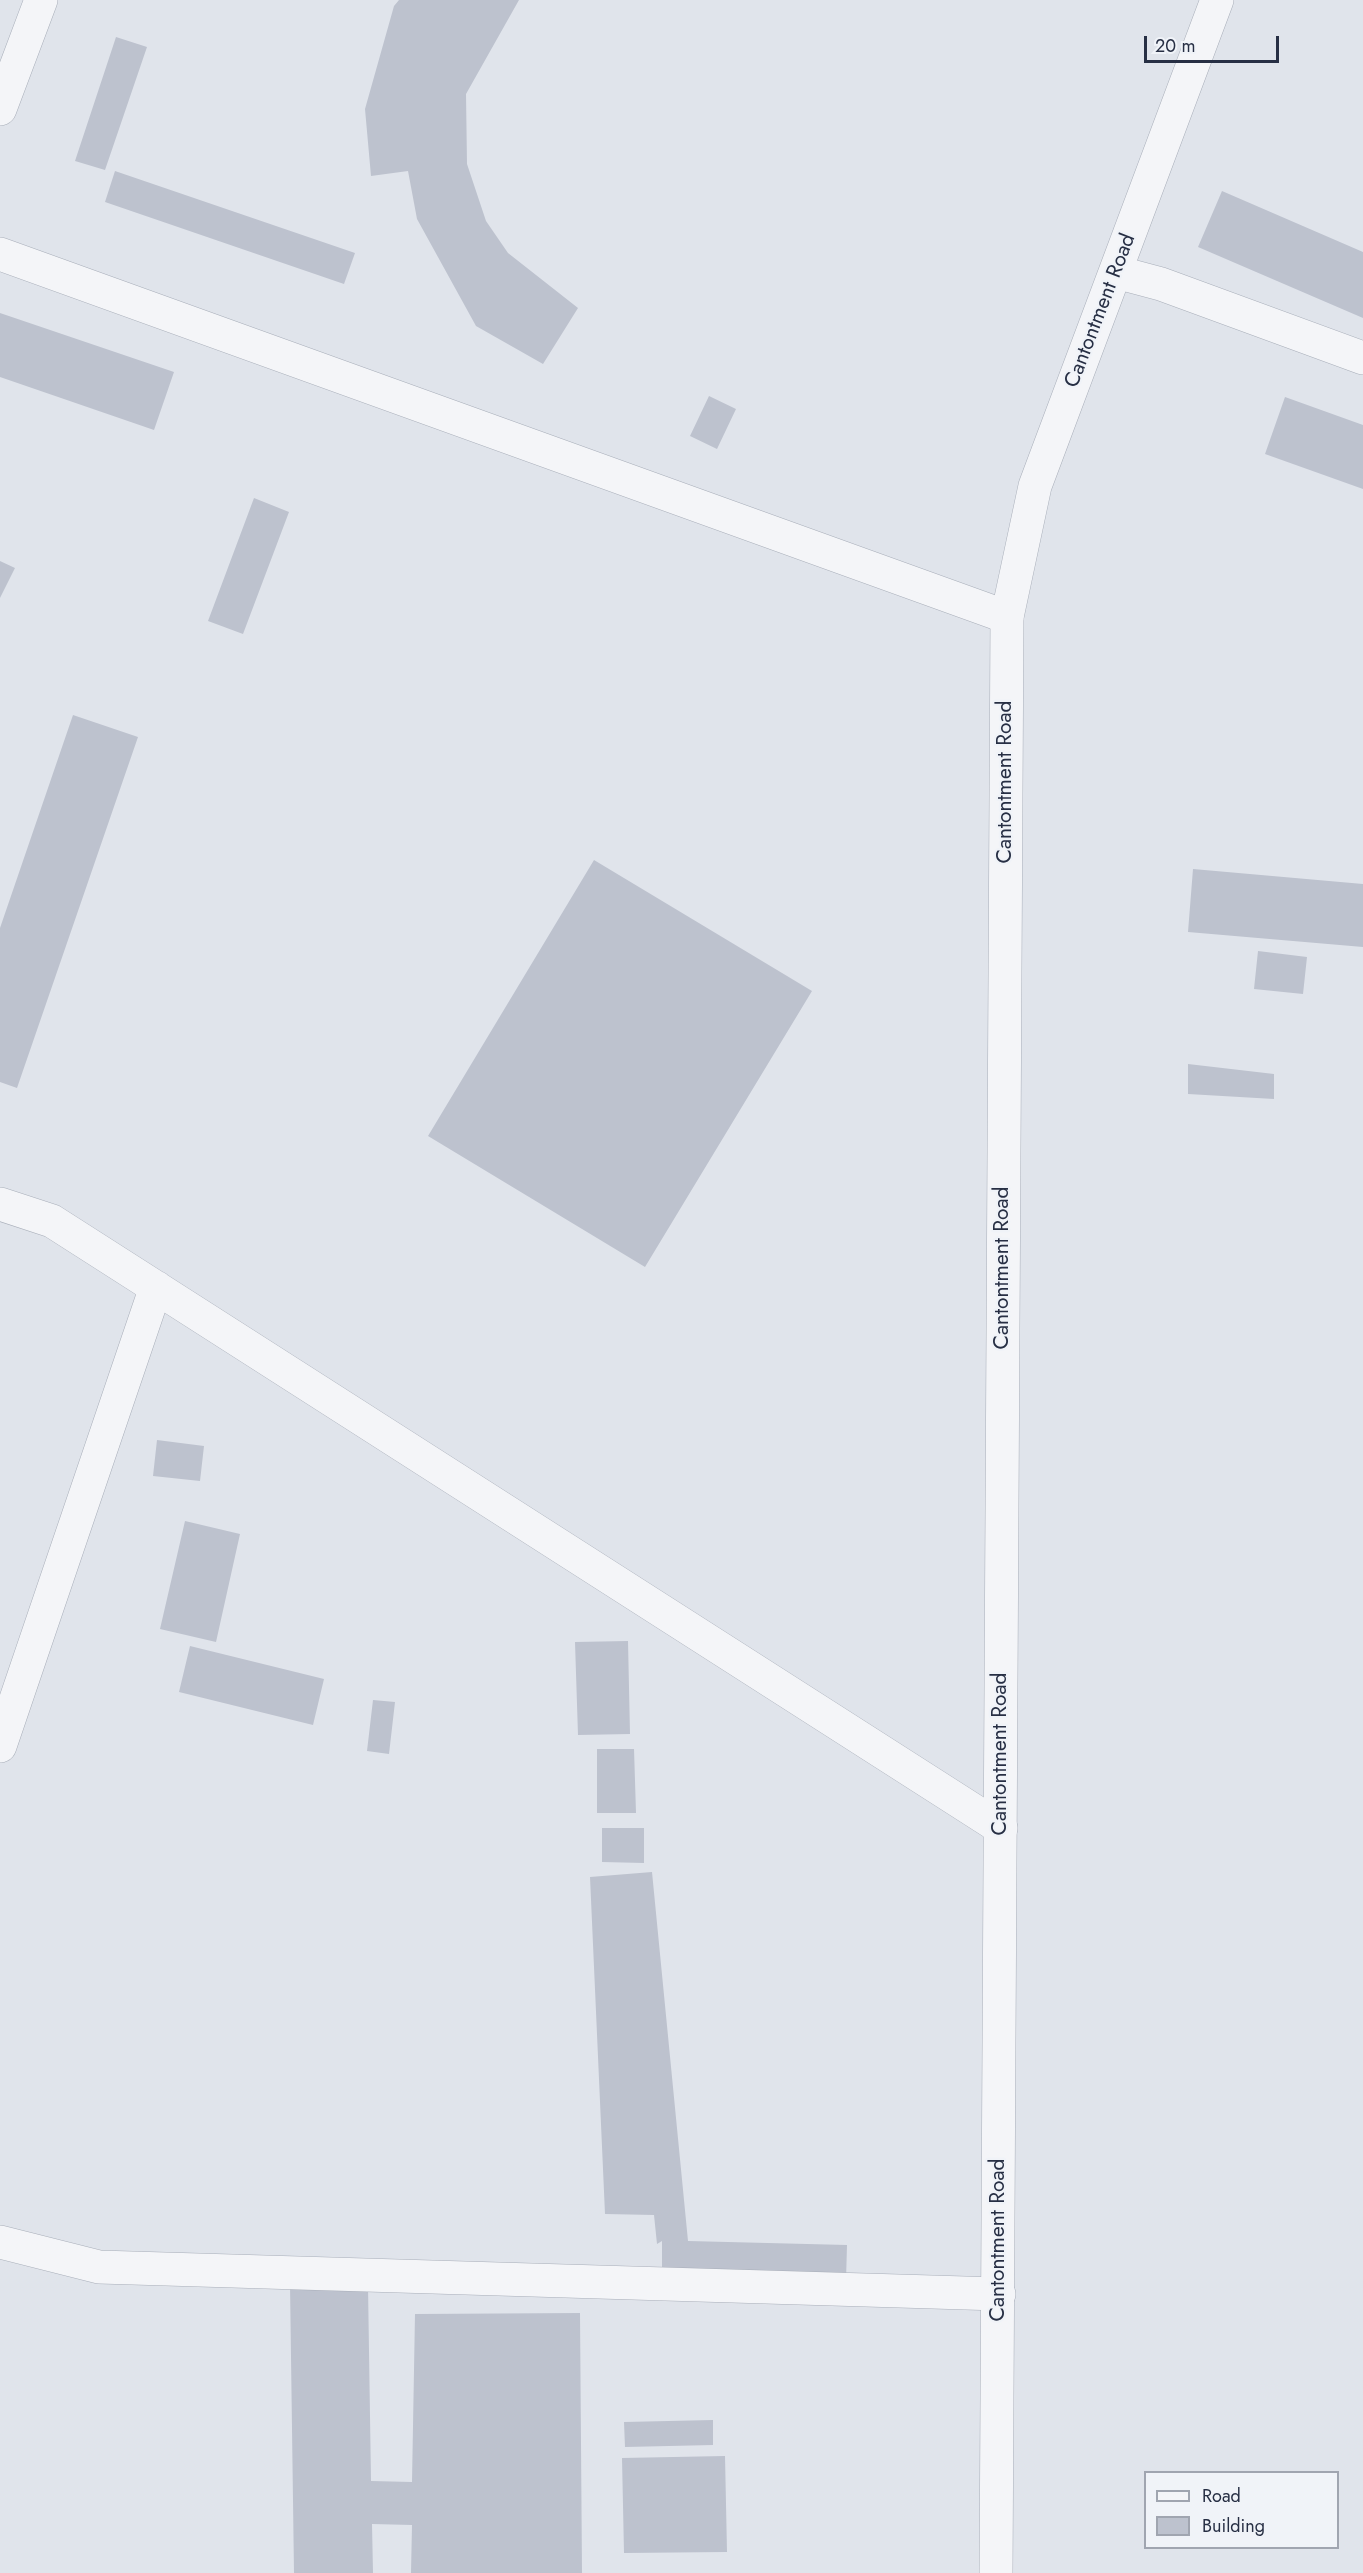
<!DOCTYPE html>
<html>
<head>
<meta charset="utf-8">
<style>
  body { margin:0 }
  #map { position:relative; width:1363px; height:2573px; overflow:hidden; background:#e0e4eb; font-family:Jost,sans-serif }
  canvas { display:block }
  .legend { position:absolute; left:1144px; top:2471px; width:195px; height:78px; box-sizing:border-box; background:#f0f3f8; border:2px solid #a0a5b0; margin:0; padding:8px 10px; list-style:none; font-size:18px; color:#272f44 }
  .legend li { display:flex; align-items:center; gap:12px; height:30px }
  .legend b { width:30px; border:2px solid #a0a5b0 }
  .scale { position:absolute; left:1144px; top:36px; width:135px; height:27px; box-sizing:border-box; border:3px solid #272f44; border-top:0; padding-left:8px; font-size:18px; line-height:21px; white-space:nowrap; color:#272f44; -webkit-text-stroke:4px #f0f3f8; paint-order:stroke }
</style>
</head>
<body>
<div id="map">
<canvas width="1363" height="2573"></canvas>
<ul class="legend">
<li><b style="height:8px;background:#f4f5f8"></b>Road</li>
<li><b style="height:16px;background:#bdc2ce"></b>Building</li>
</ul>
<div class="scale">20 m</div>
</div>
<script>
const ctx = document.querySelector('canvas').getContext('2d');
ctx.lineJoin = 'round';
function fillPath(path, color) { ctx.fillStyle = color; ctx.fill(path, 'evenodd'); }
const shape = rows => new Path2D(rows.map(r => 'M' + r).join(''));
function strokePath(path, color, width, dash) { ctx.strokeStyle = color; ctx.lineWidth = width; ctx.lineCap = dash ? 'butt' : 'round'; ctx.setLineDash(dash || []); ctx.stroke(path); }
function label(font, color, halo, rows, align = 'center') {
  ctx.font = font + ' Jost,sans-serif'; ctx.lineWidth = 4.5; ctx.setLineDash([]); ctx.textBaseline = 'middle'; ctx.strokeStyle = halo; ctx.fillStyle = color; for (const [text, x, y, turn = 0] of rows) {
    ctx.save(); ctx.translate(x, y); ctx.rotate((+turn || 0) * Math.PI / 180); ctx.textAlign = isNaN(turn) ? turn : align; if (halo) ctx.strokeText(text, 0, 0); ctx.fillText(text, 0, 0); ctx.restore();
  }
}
fillPath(shape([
  [399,0,519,0,466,94,467,164,486,221,508,253,578,308,543,364,476,326,417,219,408,171,371,176,365,109,394,6],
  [116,37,147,47,105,170,75,161],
  [115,171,355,253,344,284,105,202],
  [1222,191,1363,252,1363,318,1198,247],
  [0,313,174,372,154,430,0,377],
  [709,396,736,409,717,449,690,436],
  [1285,397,1363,425,1363,489,1265,454],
  [254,498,289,512,243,634,208,621],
  [0,561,15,568,0,598],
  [73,715,138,737,17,1088,0,1082,0,928],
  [594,860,812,991,645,1267,428,1136],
  [1193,869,1363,884,1363,947,1188,932],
  [1258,951,1307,957,1303,994,1254,989],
  [1188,1064,1274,1074,1274,1099,1188,1094],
  [157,1440,204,1446,200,1481,153,1476],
  [185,1521,240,1534,216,1642,160,1629],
  [628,1641,630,1734,578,1735,575,1642],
  [190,1646,324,1679,313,1725,179,1692],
  [373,1700,395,1702,389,1754,367,1751],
  [597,1749,634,1749,636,1813,597,1813],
  [602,1828,644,1828,644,1863,602,1862],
  [652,1872,688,2241,847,2245,846,2281,662,2277,662,2241,657,2244,654,2215,605,2214,590,1877],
  [290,2284,368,2286,371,2481,412,2482,415,2314,580,2313,582,2573,411,2573,412,2525,372,2524,373,2573,294,2573],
  [713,2420,713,2445,625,2447,624,2422],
  [725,2456,727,2552,624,2553,622,2458]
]), '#bdc2ce');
const minor = shape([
  [0,109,41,0],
  [0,254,1007,617],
  [1116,272,1161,284,1363,358],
  [0,1204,52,1221,1001,1828],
  [0,1746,156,1287],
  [0,2242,99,2267,999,2294]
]);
const tertiary = shape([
  [996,2573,1007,617,1035,486,1217,0]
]);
strokePath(minor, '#a8aeb9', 34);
strokePath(tertiary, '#a8aeb9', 34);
strokePath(minor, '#f4f5f8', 33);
strokePath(tertiary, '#f4f5f8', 33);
label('21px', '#272f44', '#f0f3f8', [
  ["Cantontment Road",1101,311,-69],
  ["Cantontment Road",1006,782,-90],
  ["Cantontment Road",1003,1268,-90],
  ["Cantontment Road",1001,1754,-90],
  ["Cantontment Road",999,2240,-90]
]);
</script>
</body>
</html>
